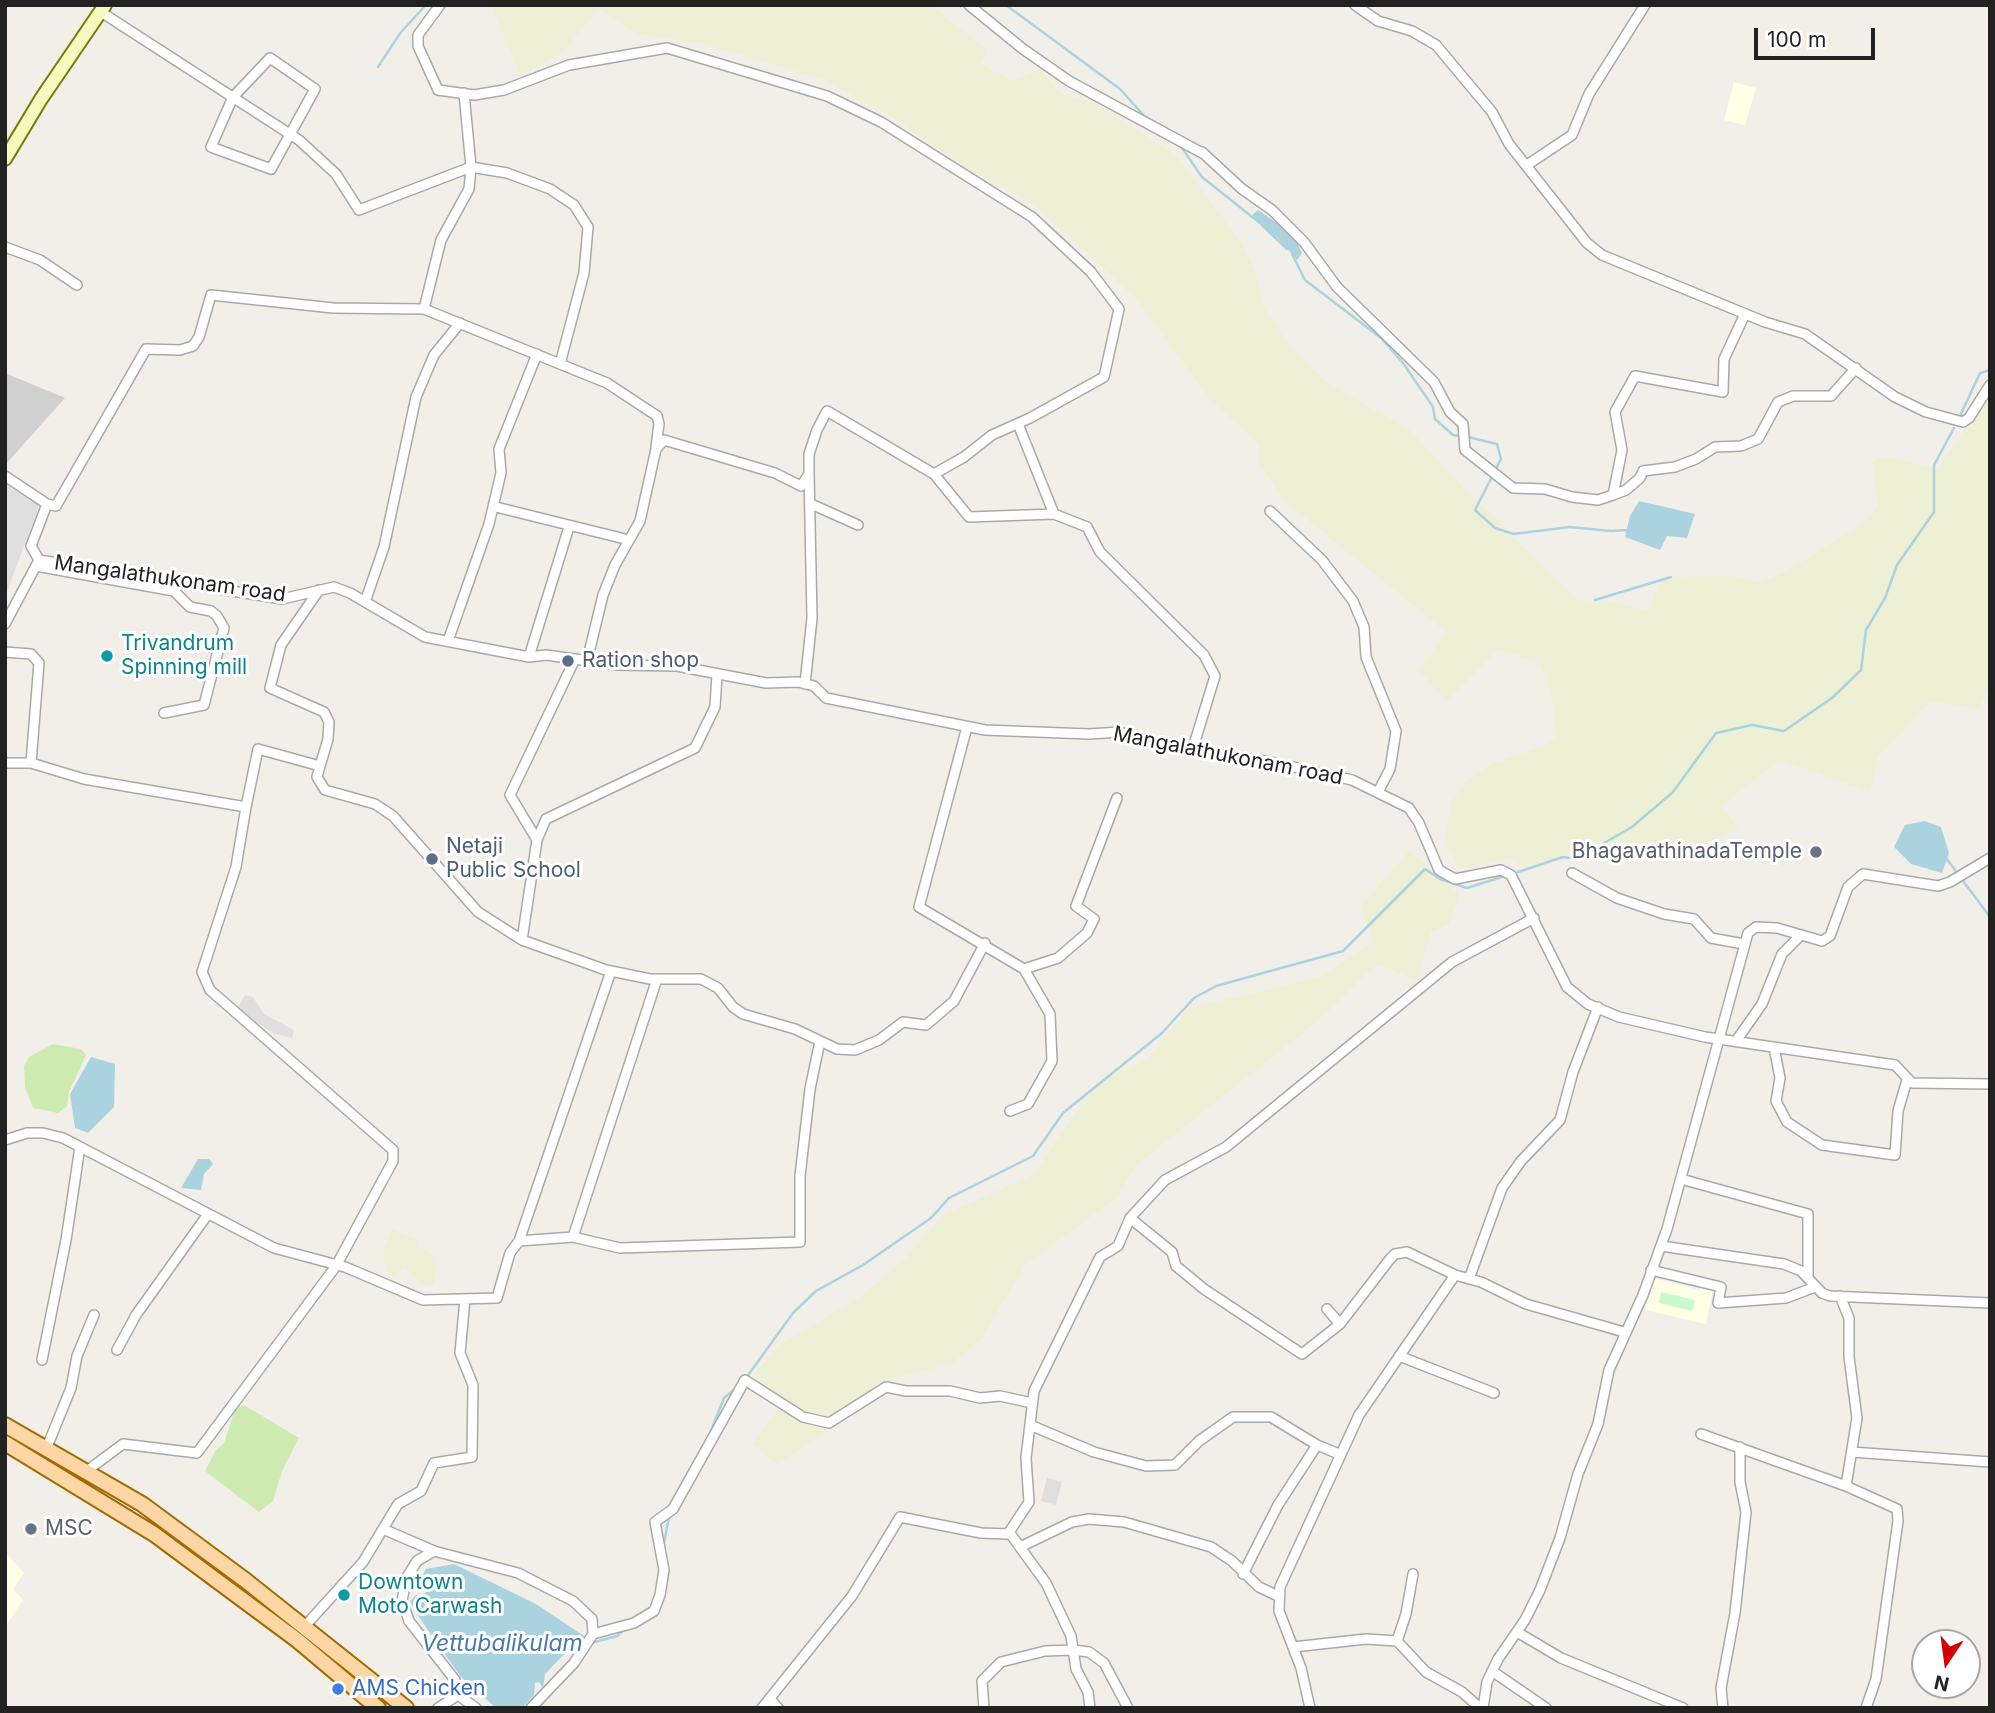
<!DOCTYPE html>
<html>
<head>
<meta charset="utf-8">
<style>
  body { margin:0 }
  #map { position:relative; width:1995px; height:1713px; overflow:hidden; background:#f2efe9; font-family:Inter,sans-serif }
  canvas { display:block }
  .frame { position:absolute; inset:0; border:7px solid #222; pointer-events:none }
  .north { position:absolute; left:1911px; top:1629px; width:70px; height:70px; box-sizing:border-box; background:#fff; border:2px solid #a7a7a7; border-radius:50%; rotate:193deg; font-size:19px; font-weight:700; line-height:28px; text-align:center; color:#222 }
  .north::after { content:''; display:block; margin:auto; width:24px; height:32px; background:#d40000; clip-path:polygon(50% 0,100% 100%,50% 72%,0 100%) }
  .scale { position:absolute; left:1754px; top:28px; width:121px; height:32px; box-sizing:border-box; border:4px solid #222; border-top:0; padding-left:9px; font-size:21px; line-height:24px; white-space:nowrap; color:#222; -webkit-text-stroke:5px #fff; paint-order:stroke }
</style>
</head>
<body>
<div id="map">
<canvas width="1995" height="1713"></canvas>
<div class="frame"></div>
<div class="north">N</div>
<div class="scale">100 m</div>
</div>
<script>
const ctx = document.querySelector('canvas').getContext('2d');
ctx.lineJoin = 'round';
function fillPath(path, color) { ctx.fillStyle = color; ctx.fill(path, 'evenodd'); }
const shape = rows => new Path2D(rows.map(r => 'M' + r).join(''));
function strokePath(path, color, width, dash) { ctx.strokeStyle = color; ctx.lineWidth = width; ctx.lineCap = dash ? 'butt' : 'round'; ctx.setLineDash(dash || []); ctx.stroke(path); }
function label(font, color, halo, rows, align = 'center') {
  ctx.font = font + ' Inter,sans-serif'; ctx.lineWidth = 6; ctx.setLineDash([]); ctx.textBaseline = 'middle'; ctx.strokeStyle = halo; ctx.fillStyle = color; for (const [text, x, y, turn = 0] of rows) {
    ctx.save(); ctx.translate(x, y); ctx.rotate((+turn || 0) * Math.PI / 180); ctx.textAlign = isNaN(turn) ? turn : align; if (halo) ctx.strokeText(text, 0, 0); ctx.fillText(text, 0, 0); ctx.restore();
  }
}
fillPath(shape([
  [5,484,39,506,5,597],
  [245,995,253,997,264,1014,294,1030,292,1038,275,1034,236,1010],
  [1047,1478,1062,1482,1056,1505,1041,1501]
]), '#e0dfdf');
fillPath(shape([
  [1734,82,1756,88,1745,125,1724,120],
  [1653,1278,1699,1290,1701,1286,1713,1289,1706,1324,1645,1310],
  [5,1552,24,1573,13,1589,23,1600,5,1627]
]), '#ffffe5');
fillPath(shape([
  [5,373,65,398,5,465]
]), '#d0d0d0');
fillPath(shape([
  [491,5,930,5,988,50,980,63,1012,81,1040,69,1058,91,1097,104,1177,156,1240,241,1255,271,1262,304,1291,348,1327,383,1410,430,1471,496,1504,524,1510,534,1579,601,1605,600,1649,611,1661,577,1732,576,1761,583,1788,570,1861,525,1878,506,1872,462,1885,456,1937,469,1960,437,1986,389,1990,388,1990,687,1978,709,1931,701,1878,757,1870,792,1780,760,1721,806,1739,829,1679,854,1646,860,1619,840,1559,860,1518,866,1511,858,1460,870,1445,839,1451,802,1469,779,1487,766,1548,744,1556,736,1551,692,1539,663,1499,649,1447,701,1419,671,1446,632,1287,503,1257,460,1259,445,1209,398,1139,302,1085,251,1027,200,978,175,899,122,825,80,701,43,638,34,599,9,563,52,521,76],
  [1409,851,1460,895,1449,924,1431,932,1417,980,1377,964,1318,1021,1135,1166,1117,1198,1026,1264,981,1339,952,1364,887,1380,838,1422,778,1465,752,1444,785,1401,749,1380,778,1346,860,1297,903,1261,943,1215,1033,1175,1075,1113,1104,1079,1146,1060,1189,1008,1321,977,1373,942,1361,906],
  [393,1229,419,1241,419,1247,437,1258,434,1284,425,1286,405,1268,394,1276,386,1272,383,1248]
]), '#eef0d5');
fillPath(shape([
  [53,1044,81,1049,86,1055,69,1092,67,1106,58,1113,33,1108,25,1087,24,1066,29,1057],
  [244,1405,299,1438,282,1471,273,1501,259,1512,205,1471,216,1450,224,1443,235,1409]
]), '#cdebb0');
fillPath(shape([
  [1661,1292,1695,1300,1692,1311,1659,1303]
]), '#c8facc');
fillPath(shape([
  [1258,210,1293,234,1302,253,1297,260,1277,237,1250,217],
  [1639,501,1695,514,1687,538,1667,536,1660,550,1625,537,1630,516],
  [1925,821,1941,827,1949,853,1942,873,1911,864,1894,847,1905,825],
  [91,1057,115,1064,114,1107,88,1133,75,1128,70,1094],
  [198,1159,209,1159,213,1164,204,1174,201,1190,181,1188],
  [454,1564,536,1604,587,1638,581,1645,573,1645,545,1674,543,1688,539,1682,535,1683,534,1695,522,1708,495,1707,461,1677,416,1613,410,1601,416,1595,422,1596,426,1592,422,1576,426,1569]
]), '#aad3df');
strokePath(shape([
  [1006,5,1120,89,1147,119],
  [378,67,401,32,426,5],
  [1180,145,1202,177,1251,216],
  [1262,225,1287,249],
  [1292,254,1305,280,1381,338,1403,363,1433,407,1435,419,1453,435,1461,436],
  [1960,416,1980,373,1990,370],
  [1468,437,1497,444,1501,459,1475,510,1495,528,1514,534,1570,527,1611,531,1629,530],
  [1595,600,1671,577],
  [1946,858,1990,917],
  [1518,872,1563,857,1576,859,1632,827,1673,792,1716,733,1752,725,1784,731,1832,698,1861,670,1866,630,1885,598,1897,565,1934,512,1934,465,1954,428],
  [746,1378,793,1313,816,1291,863,1265,931,1218,949,1198,1033,1156,1063,1113,1162,1033,1194,998,1216,986,1343,951,1425,869,1440,879,1467,888,1502,877],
  [709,1436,724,1398,736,1388],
  [663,1548,669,1517],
  [591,1643,617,1636,626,1628]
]), '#aad3df', 2.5);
const street = shape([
  [440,5,418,35,418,46,438,90,474,95,504,90,569,65,667,48,827,96,881,122,1032,217,1091,272,1119,309,1104,377,1030,418,992,435,964,457,934,474,827,411,817,430,809,454,809,474,801,486,775,473,664,440,656,449,640,521,615,565,603,595,587,661],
  [969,5,1023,49,1069,81,1204,154],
  [1355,5,1378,21,1412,31,1436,45,1492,112,1509,144,1587,243,1602,255,1765,322,1805,334,1895,397,1926,412,1963,422,1969,418,1990,385],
  [101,12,299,140,336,174,359,210,471,167,469,189,441,240,424,309],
  [270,58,315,89,271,169,211,147,233,97,270,58],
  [464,93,471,167,507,173,550,189,574,205,588,227,584,273,560,364],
  [1202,152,1242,189,1272,210,1304,242,1337,287,1434,382,1450,412,1463,424,1465,450,1513,488,1545,489,1572,497,1598,500,1613,495,1626,490,1640,478,1643,471,1675,467,1696,459,1715,447,1741,446,1758,439,1778,402,1793,396,1831,396,1856,368],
  [1527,165,1572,135,1589,94,1645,5],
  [5,247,40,260,77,285],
  [1018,424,1054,514],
  [934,474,969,517,1054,514,1087,527,1100,552,1204,655,1215,676,1192,751],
  [5,476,47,504,31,546,39,560,282,599,334,587,350,593,425,637,529,657,546,655,618,665,677,666,766,683,798,682,814,686,826,698,985,730,1089,734,1120,732,1147,743,1271,762,1352,780,1409,808,1419,823,1439,870,1455,879,1501,870,1511,875,1567,987,1588,1004,1619,1017,1705,1037,1895,1065,1912,1083,1990,1084],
  [1613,495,1622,450,1615,412,1635,376,1723,392,1724,359,1745,314],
  [47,504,56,506,146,349,180,350,193,346,199,337,211,295,333,308,424,309,607,383,657,416,659,424,656,447],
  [811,504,858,525],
  [496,507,629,540],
  [1270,511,1322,560,1353,601,1364,627,1366,657,1396,731,1390,769,1378,792],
  [36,566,174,591,190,607,211,611,217,616,224,628,204,705,164,713],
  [319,590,281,645,270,688,324,712,329,722,328,739,320,766],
  [365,602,384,547,416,397,434,355,460,323],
  [5,624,39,560],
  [448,641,489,524,501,473,499,449,537,354],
  [5,652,31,654,39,663,31,763,84,779,246,807,236,867,202,972,210,990,393,1150,393,1161,336,1266,197,1453,123,1444,88,1470],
  [529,657,569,527],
  [805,684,812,618,809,474],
  [967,727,919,907,1024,969,1050,1014,1052,1061,1028,1104,1010,1111],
  [5,763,31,763],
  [246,807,258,749,320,766,317,777,325,790,375,804,393,816,478,912,522,940,606,970,650,979,701,979,718,988,733,1007,743,1014,795,1029,837,1049,855,1050,879,1040,903,1022,926,1025,954,1001,985,943],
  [537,840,510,795,575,659],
  [1572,873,1617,898,1664,914,1694,919,1711,938,1744,944],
  [522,940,537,840,546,819,695,748,715,707,717,675],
  [1024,969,1058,958,1087,933,1094,919,1076,906,1117,798],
  [1736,1041,1762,1004,1782,954,1800,936],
  [1774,1047,1780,1078,1776,1101,1787,1122,1822,1145,1895,1155,1898,1111,1907,1080],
  [5,1140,27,1133,43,1133,63,1138,274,1248,345,1267,423,1300,497,1298,510,1253,519,1241,573,1237,657,979],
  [1681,1179,1808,1214,1808,1277],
  [1130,1218,1172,1252,1176,1266,1204,1289,1302,1354,1340,1324,1327,1309],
  [573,1237,620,1248,800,1242,800,1176,810,1089,820,1041],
  [519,1241,611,971],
  [1661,1246,1784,1264,1801,1271,1822,1293,1830,1296,1990,1303],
  [1651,1270,1721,1287,1718,1303,1786,1298,1815,1287],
  [1469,1279,1502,1188,1521,1161,1560,1120,1573,1072,1598,1007],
  [1840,1296,1849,1318,1849,1357,1857,1418,1846,1486],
  [1340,1324,1390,1259,1395,1254,1407,1252,1455,1275,1481,1282,1526,1304,1624,1332],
  [117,1350,136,1315,208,1214],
  [1399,1356,1494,1393],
  [42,1360,66,1240,80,1147],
  [1030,1425,1094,1452,1146,1466,1175,1465,1199,1441,1233,1417,1271,1417,1317,1445,1339,1454],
  [1701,1434,1846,1486,1897,1509,1898,1521,1876,1679,1866,1708],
  [47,1447,71,1388,77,1356,94,1315],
  [1852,1452,1990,1462],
  [383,1529,434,1551,518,1573,573,1601,592,1619,593,1634,574,1663,531,1708],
  [1009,1532,1046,1583,1071,1636,1076,1669,1088,1692,1090,1708],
  [1020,1547,1072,1522,1089,1519,1124,1522,1211,1547,1232,1561,1259,1587,1278,1596],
  [434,1551,417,1561,407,1577,402,1600,409,1621,455,1680,458,1695],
  [1243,1574,1278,1505,1317,1445],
  [305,1626,363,1562,398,1504,421,1491,434,1463,472,1457,473,1385,460,1353,465,1299],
  [1517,1632,1561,1658,1683,1708],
  [593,1634,634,1623,654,1611,660,1595,664,1570,655,1522,673,1509,745,1380,803,1417,829,1423,886,1387,906,1391,950,1391,980,1398,1000,1396,1032,1403],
  [1397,1641,1406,1614,1413,1574],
  [1293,1647,1366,1639,1397,1641,1426,1672,1462,1692,1480,1708],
  [1492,1671,1546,1708],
  [770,1699,778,1708],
  [438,1708,458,1695,476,1708],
  [762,1708,852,1596,900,1517,981,1533,1008,1534,1029,1502,1026,1458,1034,1391,1100,1257,1118,1246,1130,1218,1165,1180,1226,1147,1452,962,1534,918],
  [984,1708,982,1681,1001,1662,1045,1651,1073,1650,1089,1652,1104,1663,1128,1708],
  [1310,1708,1301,1668,1279,1611,1280,1587,1359,1415,1455,1275],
  [1483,1708,1487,1682,1498,1659,1525,1620,1540,1590,1560,1538,1578,1474,1598,1424,1609,1370,1643,1295,1667,1229,1748,933,1756,927,1777,928,1822,941,1830,936,1848,887,1863,874,1938,886,1950,882,1990,858],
  [1723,1708,1721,1688,1735,1613,1746,1512,1740,1482,1740,1447]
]);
const secondary = shape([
  [5,159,41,99,105,5]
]);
const primary = shape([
  [5,1425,142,1504,245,1580,406,1708],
  [5,1443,154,1534,297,1640,378,1708]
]);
strokePath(street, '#a9a9a9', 12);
strokePath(secondary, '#707d05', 16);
strokePath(primary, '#a06b00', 18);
strokePath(street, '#fff', 9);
strokePath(secondary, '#f7fabf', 12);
strokePath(primary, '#fcd6a4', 14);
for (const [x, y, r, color] of [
  [107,656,7,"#0f9aa8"],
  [568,661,7,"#5c6f8a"],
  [1816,852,7,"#6b7280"],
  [432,859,7,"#5c6f8a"],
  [31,1529,7,"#6b7280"],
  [344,1595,7,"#0f9aa8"],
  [338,1689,7,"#3f7fe0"]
]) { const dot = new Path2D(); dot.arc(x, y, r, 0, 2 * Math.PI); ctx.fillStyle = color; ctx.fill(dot); strokePath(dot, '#fff', 2.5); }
label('21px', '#222', '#fff', [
  ["Mangalathukonam road",170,579,8],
  ["Mangalathukonam road",1228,756,11]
]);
label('21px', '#0d838f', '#fff', [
  ["Trivandrum",121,644],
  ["Spinning mill",121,668],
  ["Downtown",358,1583],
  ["Moto Carwash",358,1607]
], 'left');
label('21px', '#4e5e75', '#fff', [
  ["Ration shop",582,661],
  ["Netaji",446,847],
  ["Public School",446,871]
], 'left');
label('21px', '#5b616d', '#fff', [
  ["BhagavathinadaTemple",1802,852],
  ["MSC",45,1529,"left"]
], 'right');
label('21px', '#366cbe', '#fff', [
  ["AMS Chicken",352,1689]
], 'left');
label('italic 23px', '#4a7aab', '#fff', [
  ["Vettubalikulam",502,1644]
]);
</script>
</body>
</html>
